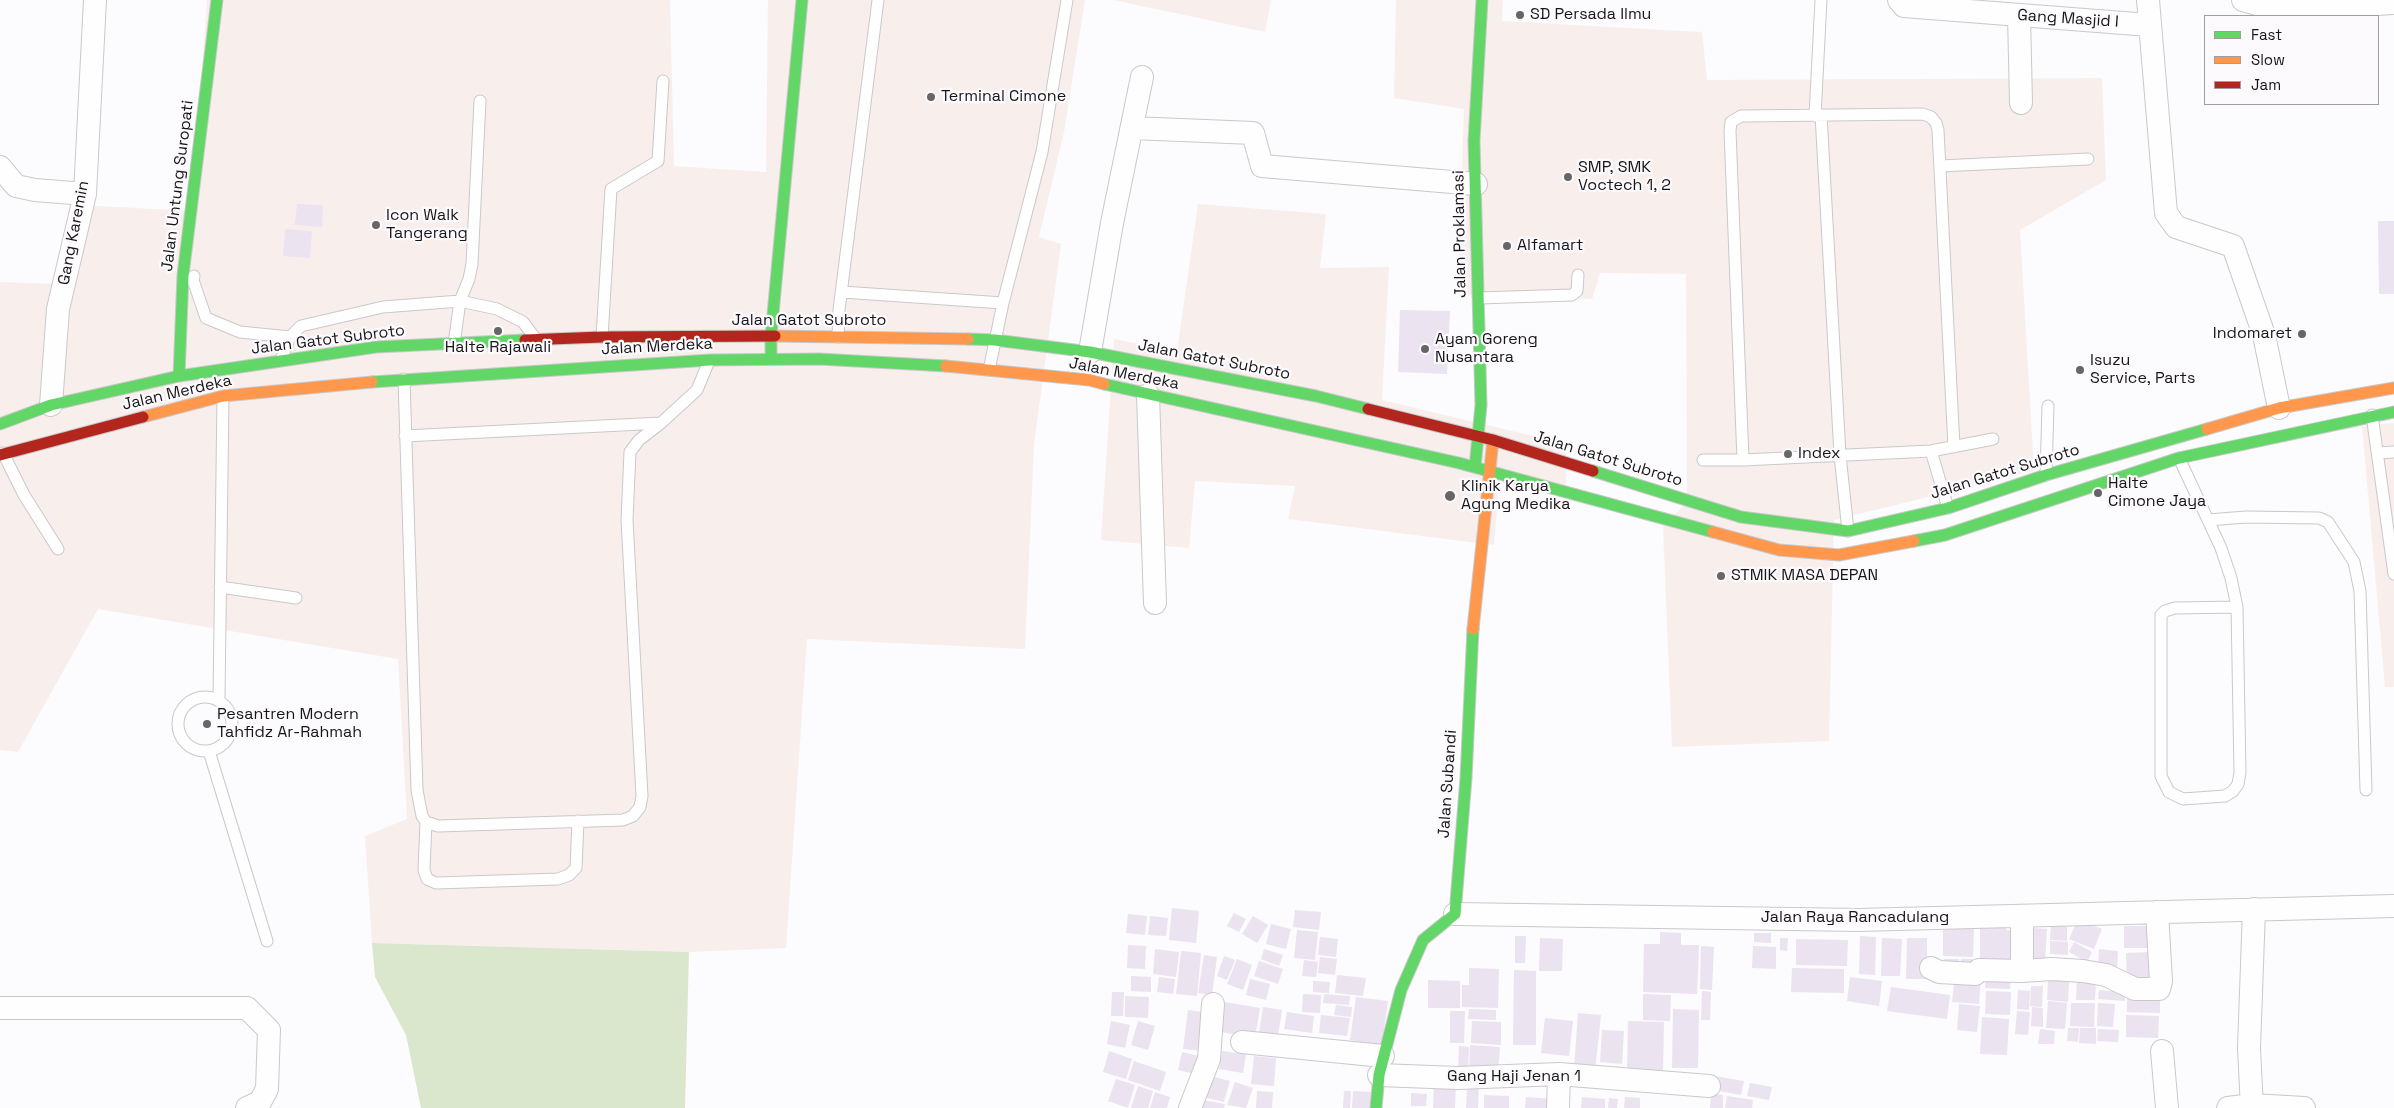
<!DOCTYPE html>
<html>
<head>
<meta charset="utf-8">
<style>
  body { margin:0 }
  #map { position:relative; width:2394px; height:1108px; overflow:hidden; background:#fcfbfd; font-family:"Space Grotesk",sans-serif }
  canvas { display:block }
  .legend { position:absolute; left:2204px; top:15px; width:175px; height:90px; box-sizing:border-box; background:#fdfafe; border:1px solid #a19ea2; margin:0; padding:6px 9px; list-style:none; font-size:15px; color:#161517 }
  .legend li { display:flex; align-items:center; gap:10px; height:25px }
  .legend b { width:25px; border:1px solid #a19ea2 }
</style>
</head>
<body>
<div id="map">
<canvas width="2394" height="1108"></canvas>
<ul class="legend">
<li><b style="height:6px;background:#63d668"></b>Fast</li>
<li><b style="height:6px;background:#ff974d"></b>Slow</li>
<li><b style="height:6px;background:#b3261e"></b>Jam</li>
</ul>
</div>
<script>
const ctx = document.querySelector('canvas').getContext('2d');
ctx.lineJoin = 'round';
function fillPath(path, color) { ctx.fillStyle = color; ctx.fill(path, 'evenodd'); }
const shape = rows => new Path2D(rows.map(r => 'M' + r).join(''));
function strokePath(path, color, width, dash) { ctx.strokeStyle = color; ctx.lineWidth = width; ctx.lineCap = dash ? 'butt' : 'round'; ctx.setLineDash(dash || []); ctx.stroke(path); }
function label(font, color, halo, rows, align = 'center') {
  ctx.font = font + ' "Space Grotesk",sans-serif'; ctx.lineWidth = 4.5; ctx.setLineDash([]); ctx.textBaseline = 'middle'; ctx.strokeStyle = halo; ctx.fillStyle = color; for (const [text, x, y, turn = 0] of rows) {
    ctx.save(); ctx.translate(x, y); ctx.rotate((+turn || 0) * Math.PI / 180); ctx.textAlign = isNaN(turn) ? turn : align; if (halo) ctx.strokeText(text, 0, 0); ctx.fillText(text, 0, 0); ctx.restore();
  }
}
fillPath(shape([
  [207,0,670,0,674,166,766,172,768,0,1085,0,1064,132,1039,237,1061,244,1034,445,1025,649,807,639,786,948,689,952,372,943,365,836,407,819,398,659,98,609,18,752,0,750,0,282,58,284,80,205,192,211],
  [1113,0,1271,0,1265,32],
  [1396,0,1503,0,1502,21,1702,32,1707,80,2102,78,2106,180,2020,230,2034,471,1834,520,1829,741,1672,747,1663,527,1687,502,1686,274,1600,273,1592,299,1458,295,1464,109,1394,98],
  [1198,204,1326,214,1320,268,1389,267,1382,400,1566,444,1566,486,1500,476,1494,545,1288,519,1295,486,1195,481,1189,548,1101,540,1114,339,1177,351],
  [2394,423,2394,687,2385,687,2362,426]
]), '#f8efed');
fillPath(shape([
  [372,943,689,952,685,1108,421,1108,406,1035,375,977]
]), '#dae7cc');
fillPath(shape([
  [297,204,323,205,322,227,295,225],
  [2378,221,2394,221,2394,294,2379,294],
  [285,229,312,231,310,258,283,256],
  [1400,310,1450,311,1447,374,1398,372],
  [1172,908,1199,911,1196,943,1169,940],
  [1295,910,1321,912,1319,930,1293,927],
  [1234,913,1246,919,1239,932,1227,926],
  [1128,914,1147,916,1145,935,1126,933],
  [1150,916,1168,918,1166,936,1148,935],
  [1253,916,1268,925,1257,943,1242,934],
  [1980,919,2006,919,2006,951,2006,930,2020,931,2020,963,1980,966],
  [2078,919,2102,929,2094,949,2069,939],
  [1943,923,1974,924,1973,957,1943,956],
  [1271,924,1291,929,1286,949,1266,944],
  [2051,925,2067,926,2067,941,2050,940],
  [2124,926,2148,926,2148,948,2124,948],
  [2033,928,2047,929,2045,963,2031,963],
  [1297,930,1318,932,1315,960,1294,958],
  [1660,932,1681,933,1681,945,1699,945,1697,994,1643,992,1644,944,1660,944],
  [1754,933,1771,933,1771,943,1754,942],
  [1515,936,1526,936,1525,963,1515,963],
  [1860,936,1876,937,1875,975,1859,974],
  [1320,937,1338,939,1336,957,1318,955],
  [1540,938,1563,939,1562,971,1539,971],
  [1780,938,1788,938,1787,951,1780,950],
  [1882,938,1902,939,1900,976,1881,976],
  [1907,938,1927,938,1927,979,1906,979],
  [1796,939,1848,940,1847,966,1796,965],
  [2050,941,2068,942,2068,955,2050,954],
  [2074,942,2092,952,2087,962,2069,952],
  [1128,945,1146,946,1145,969,1127,968],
  [1701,946,1714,947,1712,990,1700,989],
  [1753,946,1776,947,1776,969,1752,968],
  [1155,949,1179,952,1176,977,1153,974],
  [1264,949,1283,955,1279,966,1261,959],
  [2099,949,2118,951,2117,969,2098,968],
  [1181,951,1201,953,1197,996,1176,994],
  [2152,952,2153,983,2127,985,2126,953],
  [1204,955,1217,957,1212,995,1198,993],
  [1224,956,1235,960,1227,980,1217,976],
  [1320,957,1337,959,1335,975,1318,973],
  [1237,959,1252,965,1243,990,1227,984],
  [1944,959,1959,959,1958,971,1944,971],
  [1961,959,1973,959,1973,972,1961,972],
  [1304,960,1318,962,1316,977,1302,976],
  [1259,961,1283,969,1278,984,1254,976],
  [1469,968,1499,969,1498,1008,1462,1007,1462,985,1469,985],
  [1792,968,1844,969,1844,993,1791,992],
  [1514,970,1536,971,1536,1045,1513,1045],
  [1986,973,2011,975,2010,989,1985,988],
  [1337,975,1366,978,1363,996,1335,993],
  [1955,975,1981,977,1979,1004,1952,1002],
  [1131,976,1151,977,1151,992,1131,991],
  [1159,977,1175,979,1173,994,1157,992],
  [1850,977,1882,981,1879,1006,1847,1001],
  [2077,978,2096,979,2095,1000,2076,1000],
  [1250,979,1270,984,1266,1000,1246,995],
  [1428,980,1460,981,1460,1008,1428,1008],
  [2048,980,2069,982,2068,1002,2047,1000],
  [1313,981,1330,982,1329,993,1313,992],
  [2031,986,2043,986,2042,1007,2030,1006],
  [1891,987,1950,995,1947,1019,1887,1011],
  [2018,990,2030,991,2029,1010,2017,1009],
  [2099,990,2125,992,2125,1001,2098,999],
  [1702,991,1711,992,1710,1020,1701,1020],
  [1986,991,2011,992,2010,1015,1985,1014],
  [1112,992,1124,992,1123,1016,1111,1016],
  [1303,994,1321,995,1320,1013,1302,1012],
  [1324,994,1350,996,1349,1005,1323,1003],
  [1643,994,1671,995,1670,1021,1643,1020],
  [1125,996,1149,997,1148,1018,1125,1017],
  [2127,996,2160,997,2160,1013,2127,1012],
  [1356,997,1388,1001,1382,1045,1350,1040],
  [2048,1001,2067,1003,2065,1029,2046,1028],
  [1225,1002,1260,1008,1255,1038,1220,1032],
  [2071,1003,2095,1003,2094,1027,2070,1026],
  [2098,1003,2115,1004,2113,1027,2097,1026],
  [1959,1004,1980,1006,1977,1032,1957,1030],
  [1336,1005,1352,1007,1351,1017,1334,1015],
  [1263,1007,1282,1010,1277,1042,1258,1039],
  [2032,1007,2043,1008,2043,1027,2031,1026],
  [1469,1009,1496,1010,1496,1020,1468,1019],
  [1673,1009,1699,1010,1698,1068,1672,1068],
  [1188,1010,1209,1013,1203,1051,1183,1049],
  [1450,1011,1465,1011,1464,1043,1450,1043],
  [2017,1011,2030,1012,2028,1035,2015,1034],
  [1287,1012,1314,1016,1312,1033,1284,1029],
  [1578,1013,1601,1015,1595,1071,1574,1069],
  [1321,1015,1350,1018,1347,1036,1319,1033],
  [2126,1015,2159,1016,2158,1038,2126,1037],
  [1982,1017,2009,1019,2007,1055,1980,1054],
  [1545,1018,1573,1021,1569,1056,1541,1053],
  [1111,1021,1130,1025,1125,1048,1107,1044],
  [1138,1021,1155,1026,1148,1050,1131,1045],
  [1472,1021,1501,1022,1501,1045,1471,1043],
  [1628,1021,1664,1022,1663,1073,1627,1072],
  [2068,1028,2079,1028,2078,1042,2067,1041],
  [2080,1028,2096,1028,2096,1044,2079,1043],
  [2040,1029,2055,1031,2054,1044,2038,1044],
  [2098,1029,2119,1030,2118,1042,2097,1041],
  [1602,1030,1624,1031,1622,1064,1600,1062],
  [1470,1045,1500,1047,1498,1073,1469,1071],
  [1459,1046,1469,1047,1468,1069,1458,1069],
  [1109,1051,1132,1059,1126,1079,1103,1072],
  [1222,1051,1246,1054,1243,1073,1219,1069],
  [1182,1052,1203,1057,1199,1075,1178,1070],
  [1254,1056,1276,1058,1274,1086,1251,1084],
  [1134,1061,1166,1072,1160,1091,1128,1080],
  [1206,1075,1230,1081,1224,1102,1200,1096],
  [1715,1076,1744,1081,1741,1095,1713,1090],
  [1116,1079,1135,1085,1128,1108,1108,1101],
  [1235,1082,1253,1088,1246,1108,1227,1105],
  [1750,1083,1772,1087,1769,1100,1747,1096],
  [1434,1085,1456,1086,1455,1108,1433,1108],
  [1138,1086,1153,1091,1148,1108,1131,1108],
  [1467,1086,1479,1086,1478,1108,1466,1108],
  [1257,1091,1273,1092,1272,1108,1256,1108],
  [1344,1091,1351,1091,1350,1108,1343,1108],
  [1353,1091,1374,1092,1373,1108,1352,1108],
  [1155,1092,1170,1097,1167,1108,1150,1108],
  [1411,1093,1427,1094,1426,1106,1411,1106],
  [1711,1094,1723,1095,1723,1108,1710,1108],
  [1484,1095,1509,1096,1509,1108,1484,1108],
  [1727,1096,1753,1100,1752,1108,1725,1108],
  [1526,1097,1552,1099,1552,1108,1525,1108],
  [1582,1097,1605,1099,1605,1108,1581,1108],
  [1625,1097,1640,1098,1640,1108,1624,1108],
  [1609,1098,1618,1099,1617,1108,1608,1108],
  [1198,1099,1225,1104,1224,1108,1196,1108]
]), '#ebe3ef');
const lane = shape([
  [1821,115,1840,455,1848,531],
  [1815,116,1821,0],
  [1940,166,2088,159],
  [194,276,193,280,206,318,240,332,290,337],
  [842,292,1003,303],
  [1479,298,1572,295,1577,291,1578,275],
  [602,337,611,189,658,161,663,81],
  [838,337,839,310,878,0],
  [454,344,460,301,469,279,472,264,480,101],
  [281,360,290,337,301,326,383,307,460,301,497,309,523,322,535,338],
  [989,370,1003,303,1042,152,1067,0],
  [404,379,417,790,422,816,426,822,438,826,623,820,633,816,640,807,642,796,627,520,630,452,639,440,661,423,697,390,709,361],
  [2372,415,2394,574],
  [405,436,661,423],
  [1931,451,1948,508],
  [3,453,24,495,58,549],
  [2378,453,2394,452],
  [2179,458,2221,548,2231,578,2237,607],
  [1703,460,1743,460,1931,451,1993,439],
  [1743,460,1730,131,1731,122,1741,116,1923,114,1931,117,1936,123,1938,130,1954,447],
  [2046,475,2048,406],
  [2208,520,2246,517,2319,518,2328,522,2354,562,2360,591,2366,790],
  [220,587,296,598],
  [2237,607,2240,773,2238,784,2233,791,2225,796,2183,799,2169,792,2161,776,2161,615,2165,611,2175,608,2237,607],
  '178 724a27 27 0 1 1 54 0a27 27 0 1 1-54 0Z',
  [219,699,223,396],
  [209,751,267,941],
  [426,822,424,870,427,879,436,883,558,879,569,875,576,868,578,821]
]);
const street = shape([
  [1899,0,1904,6,2149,25],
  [2148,0,2166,213,2176,227,2233,246,2264,335,2279,408],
  [2243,0,2277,10,2394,3],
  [2019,15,2021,103],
  [1132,128,1253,133,1262,166,1476,184],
  [0,167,16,186,35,190,85,194],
  [1090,352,1112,223,1142,77],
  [1148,395,1155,603],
  [51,405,58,309,85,194,95,0],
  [1455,914,1859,920,2394,906],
  [2022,916,2022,971,2052,969,2083,971,2106,975,2135,989,2159,989,2161,981,2157,912],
  [1931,968,1939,972,1975,974,1979,970,2022,971],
  [0,1008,247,1008,269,1030,267,1089,260,1102,247,1108],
  [1242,1042,1383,1056],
  [2162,1051,2167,1108],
  [1379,1075,1458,1078,1559,1074,1709,1086],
  [1190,1108,1209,1059,1213,1004],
  [1558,1108,1559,1074],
  [2228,1108,2252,1105,2304,1108],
  [2252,1108,2249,1048,2254,909]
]);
const fast = shape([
  [968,339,995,340,1090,352,1316,396,1368,409],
  [771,358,771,336,802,0],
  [179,376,183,275,217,0],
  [372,382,710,360,819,359,946,366],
  [1104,384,1459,463,1713,532],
  [0,424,51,405,179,376,376,347,525,340],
  [1475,467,1481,405,1474,141,1482,0],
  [1593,471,1741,517,1848,531,1948,508,2046,475,2207,429],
  [1914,541,1945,535,2179,458,2394,412],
  [1376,1108,1379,1075,1401,990,1423,940,1455,914,1466,778,1473,629]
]);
const slow = shape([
  [775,336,968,339],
  [946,366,1089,380,1104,384],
  [143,417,223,396,372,382],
  [2207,429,2279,408,2394,388],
  [1713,532,1779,550,1839,555,1914,541],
  [1473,629,1493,440]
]);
const jam = shape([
  [525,340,602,337,775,336],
  [1368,409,1493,440,1593,471],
  [0,455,143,417]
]);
strokePath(lane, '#c9c8ca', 13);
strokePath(street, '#c9c8ca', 24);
strokePath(fast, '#c9c8ca', 13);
strokePath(slow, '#c9c8ca', 13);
strokePath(jam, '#c9c8ca', 13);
strokePath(lane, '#fffeff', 11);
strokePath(street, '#fffeff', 22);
strokePath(fast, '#63d668', 11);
strokePath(slow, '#ff974d', 11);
strokePath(jam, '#b3261e', 11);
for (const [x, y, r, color] of [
  [1520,15,5,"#666668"],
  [931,97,5,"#666668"],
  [1568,177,5,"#666668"],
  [376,225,5,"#666668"],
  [1507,246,5,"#666668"],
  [498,331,5,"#666668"],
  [2302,334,5,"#666668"],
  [1425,349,5,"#666668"],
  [2080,370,5,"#666668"],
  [1788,454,5,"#666668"],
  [2098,493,5,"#666668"],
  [1450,496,6,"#666668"],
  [1721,576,5,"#666668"],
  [207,724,5,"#666668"]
]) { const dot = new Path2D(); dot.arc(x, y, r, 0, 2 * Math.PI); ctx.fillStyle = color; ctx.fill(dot); strokePath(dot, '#fdfafe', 2); }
label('16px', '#161517', '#fdfafe', [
  ["SD Persada Ilmu",1530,15],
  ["Terminal Cimone",941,97],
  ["SMP, SMK",1578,168],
  ["Voctech 1, 2",1578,186],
  ["Icon Walk",386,216],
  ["Tangerang",386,234],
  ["Alfamart",1517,246],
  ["Indomaret",2292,334,"right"],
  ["Ayam Goreng",1435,340],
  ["Nusantara",1435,358],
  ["Halte Rajawali",498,348,"center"],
  ["Isuzu",2090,361],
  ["Service, Parts",2090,379],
  ["Index",1798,454],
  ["Halte",2108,484],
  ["Cimone Jaya",2108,502],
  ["Klinik Karya",1461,487],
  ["Agung Medika",1461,505],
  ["STMIK MASA DEPAN",1731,576],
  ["Pesantren Modern",217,715],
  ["Tahfidz Ar-Rahmah",217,733]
], 'left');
label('16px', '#161517', '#fdfafe', [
  ["Gang Masjid I",2068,19,4],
  ["Jalan Untung Suropati",178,186,-83],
  ["Gang Karemin",74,233,-79],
  ["Jalan Proklamasi",1460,234,-91],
  ["Jalan Gatot Subroto",809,321],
  ["Jalan Gatot Subroto",328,340,-7],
  ["Jalan Merdeka",657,347,-3],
  ["Jalan Gatot Subroto",1214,360,11],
  ["Jalan Merdeka",1124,374,11],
  ["Jalan Merdeka",177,393,-13],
  ["Jalan Gatot Subroto",1608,459,17],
  ["Jalan Gatot Subroto",2005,472,-17],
  ["Jalan Subandi",1448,784,-86],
  ["Jalan Raya Rancadulang",1855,918],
  ["Gang Haji Jenan 1",1514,1077]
]);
</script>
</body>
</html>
